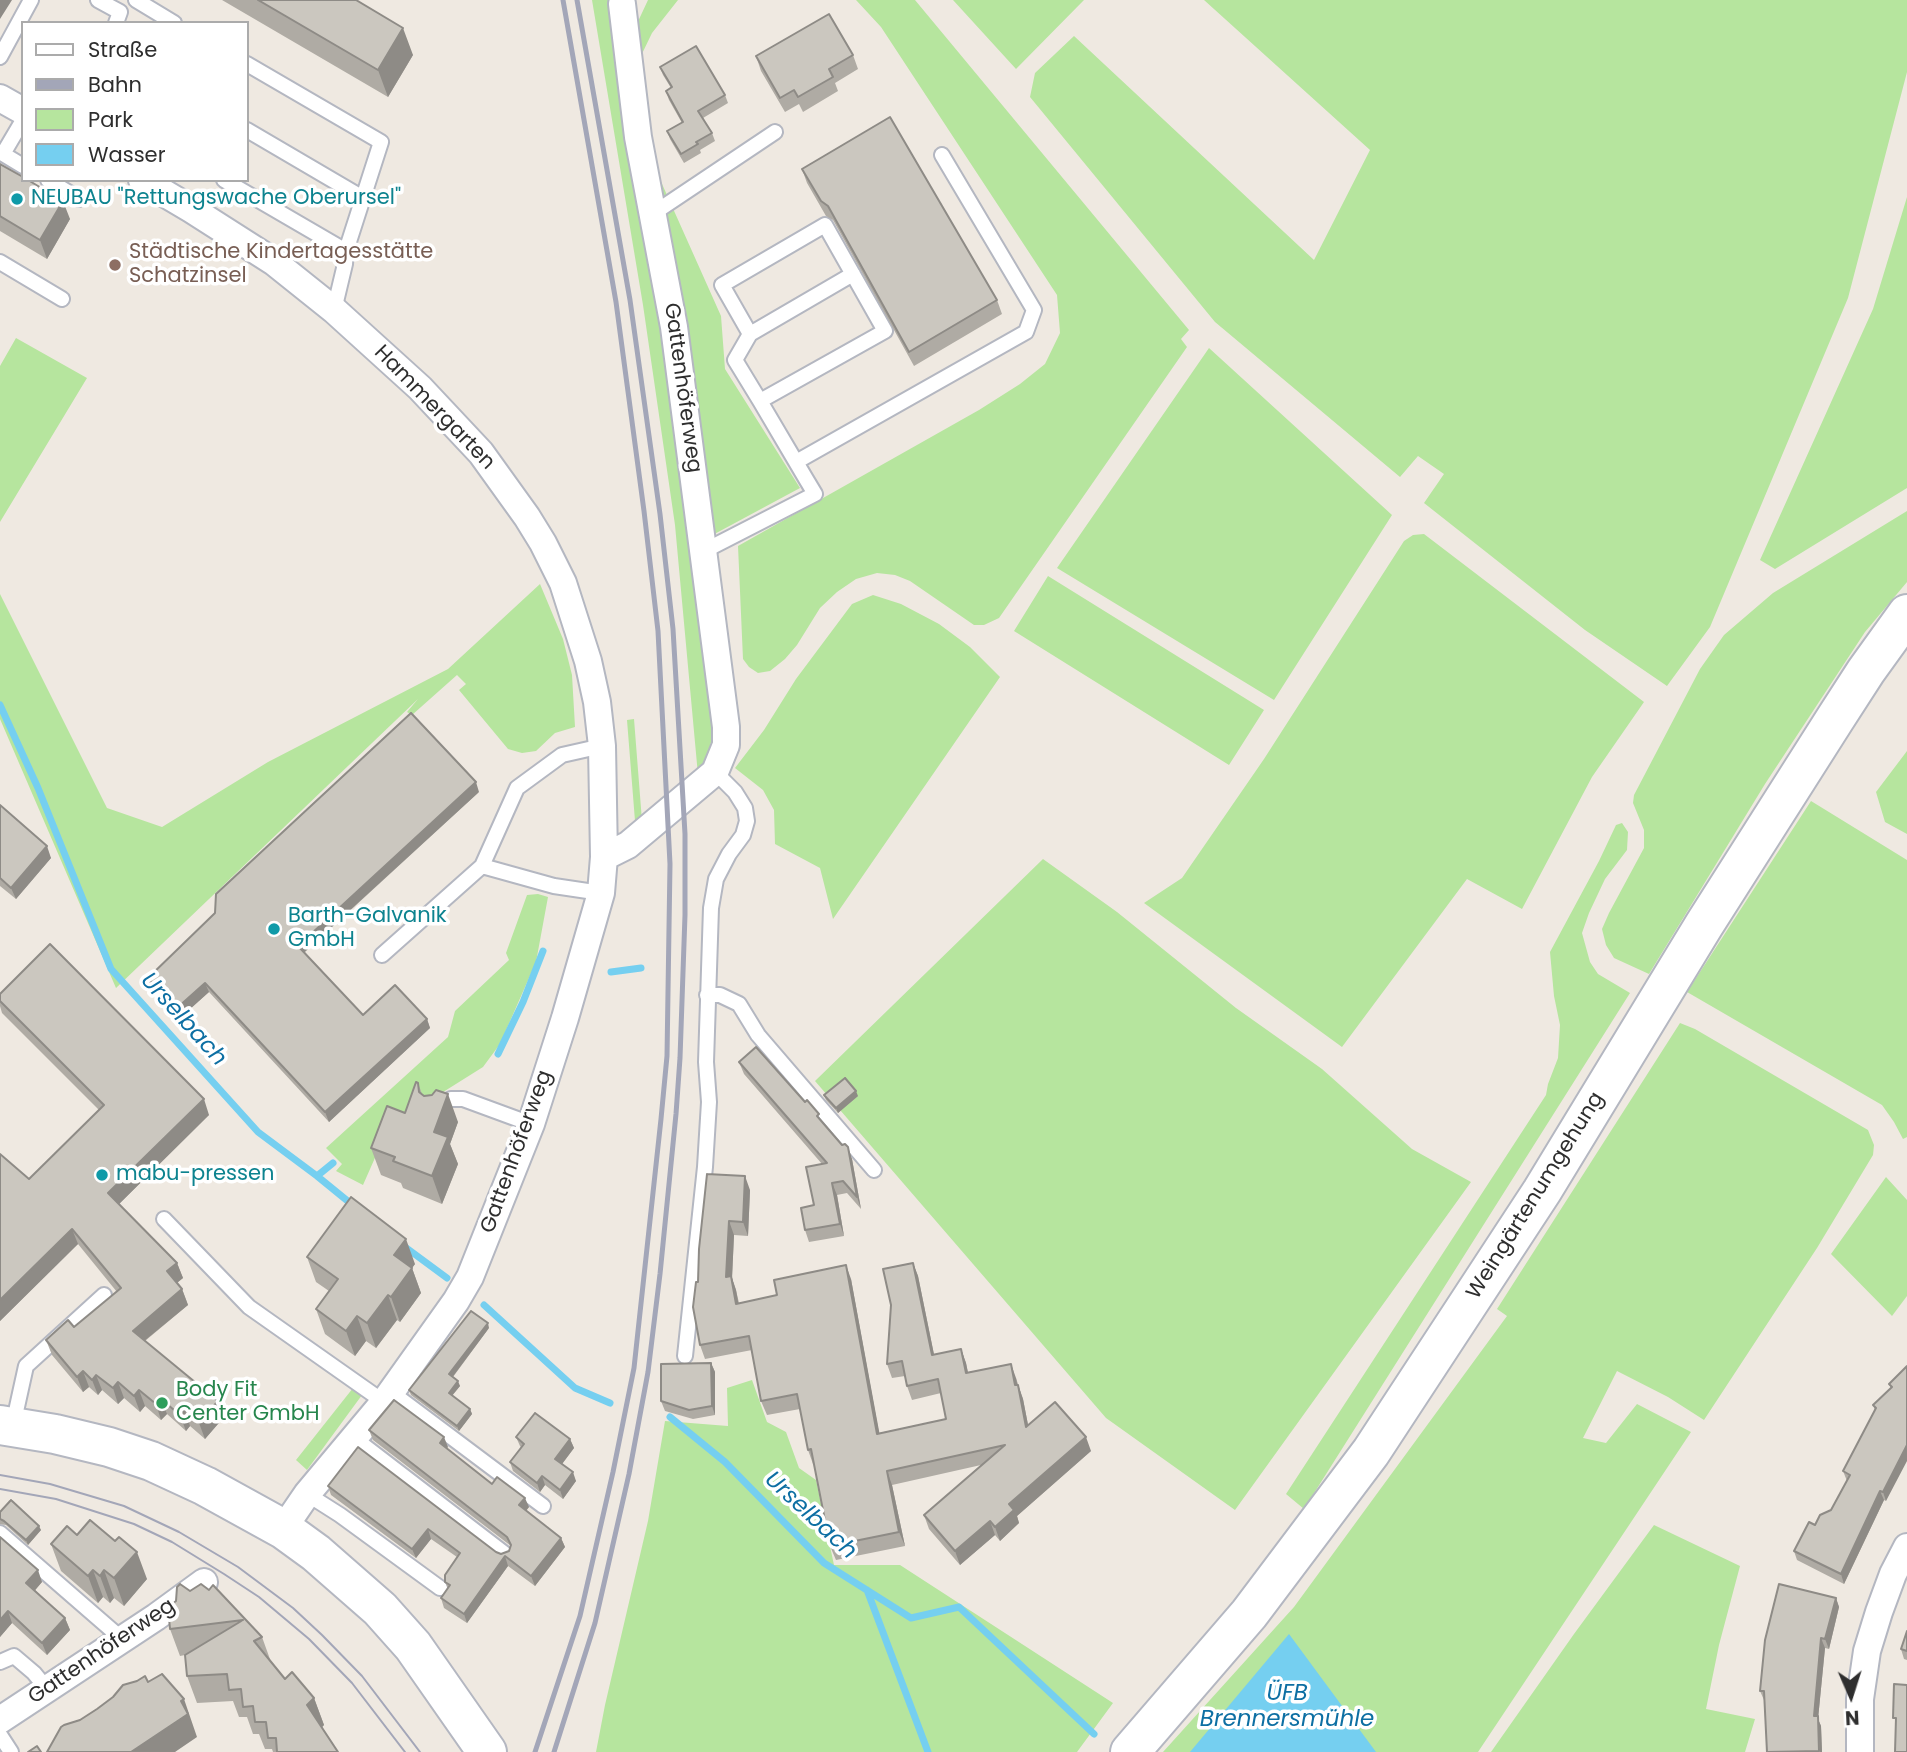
<!DOCTYPE html>
<html>
<head>
<meta charset="utf-8">
<style>
  body { margin:0 }
  #map { position:relative; width:1907px; height:1752px; overflow:hidden; background:#efe9e1; font-family:Poppins,sans-serif }
  canvas { display:block }
  .legend { position:absolute; left:21px; top:21px; width:228px; height:161px; box-sizing:border-box; background:#fff; border:2px solid #ababab; margin:0; padding:9px 12px; list-style:none; font-size:21px; color:#2e2e2e }
  .legend li { display:flex; align-items:center; gap:14px; height:35px }
  .legend b { width:35px; border:2px solid #ababab }
  .north { position:absolute; left:1816px; top:1661px; width:70px; height:70px; -webkit-text-stroke:5px #fff; paint-order:stroke; rotate:177deg; font-size:19px; font-weight:700; line-height:28px; text-align:center; color:#2e2e2e }
  .north::after { content:''; display:block; margin:auto; width:24px; height:32px; background:#2e2e2e; clip-path:polygon(50% 0,100% 100%,50% 72%,0 100%) }
</style>
</head>
<body>
<div id="map">
<canvas width="1907" height="1752"></canvas>
<ul class="legend">
<li><b style="height:9px;background:#fff"></b>Straße</li>
<li><b style="height:9px;background:#a3a6b8"></b>Bahn</li>
<li><b style="height:19px;background:#b6e59e"></b>Park</li>
<li><b style="height:19px;background:#75cff0"></b>Wasser</li>
</ul>
<div class="north">N</div>
</div>
<script>
const ctx = document.querySelector('canvas').getContext('2d');
ctx.lineJoin = 'round';
function fillPath(path, color) { ctx.fillStyle = color; ctx.fill(path, 'evenodd'); }
const shape = rows => new Path2D(rows.map(r => 'M' + r).join(''));
function strokePath(path, color, width, dash) { ctx.strokeStyle = color; ctx.lineWidth = width; ctx.lineCap = dash ? 'butt' : 'round'; ctx.setLineDash(dash || []); ctx.stroke(path); }
function label(font, color, halo, rows, align = 'center') {
  ctx.font = font + ' Poppins,sans-serif'; ctx.lineWidth = 7; ctx.setLineDash([]); ctx.textBaseline = 'middle'; ctx.strokeStyle = halo; ctx.fillStyle = color; for (const [text, x, y, turn = 0] of rows) {
    ctx.save(); ctx.translate(x, y); ctx.rotate((+turn || 0) * Math.PI / 180); ctx.textAlign = isNaN(turn) ? turn : align; if (halo) ctx.strokeText(text, 0, 0); ctx.fillText(text, 0, 0); ctx.restore();
  }
}
fillPath(shape([
  [592,0,616,0,634,30,648,0,678,0,652,33,638,62,653,146,650,146,654,166,721,316,725,369,800,488,694,545,718,709,706,766,698,775,675,525,643,305],
  [856,0,915,0,1189,330,1181,339,1187,347,999,618,984,625,974,625,910,581,895,575,877,573,856,579,837,592,820,608,797,645,785,659,770,671,758,673,749,667,743,659,738,546,979,410,1020,384,1045,364,1060,333,1057,295,881,27],
  [953,0,1084,0,1016,69],
  [1204,0,1907,0,1907,72,1848,298,1710,627,1667,686,1585,630,1424,503,1444,474,1418,456,1400,477,1215,322,1030,97,1035,73,1074,36,1314,260,1370,150],
  [1907,197,1907,488,1775,569,1760,560,1873,309],
  [16,338,87,378,0,522,0,366],
  [1209,348,1392,515,1274,700,1057,568],
  [1907,511,1907,582,1865,632,1765,784,1649,974,1614,958,1606,945,1602,929,1609,913,1644,848,1644,830,1633,803,1634,795,1700,669,1724,635,1773,593],
  [1424,534,1644,702,1592,777,1522,909,1467,879,1342,1047,1144,903,1182,878,1264,759,1404,541,1413,535],
  [1048,576,1264,710,1229,765,1014,631],
  [540,584,563,639,572,675,575,727,555,733,536,751,522,753,508,749,459,690,466,684,457,675,412,715,407,712,418,699,116,988,0,719,0,594,107,808,162,827,268,762,448,669],
  [873,595,901,604,939,624,970,647,1000,677,833,919,820,868,775,844,774,810,763,790,735,768,764,730,796,679,852,604],
  [634,719,642,821,635,821,627,720],
  [1907,751,1907,834,1885,822,1876,792],
  [1811,801,1907,860,1907,1137,1903,1139,1894,1122,1882,1105,1687,992],
  [1622,823,1628,832,1627,850,1605,879,1589,913,1582,933,1590,962,1598,974,1630,993,1304,1509,1286,1494,1546,1095,1548,1084,1558,1058,1560,1025,1554,996,1550,952,1599,861,1616,825],
  [1043,859,1117,912,1236,1008,1322,1069,1412,1149,1471,1182,1235,1510,1106,1418,815,1081],
  [538,894,548,897,536,962,500,1044,483,1067,389,1126,363,1185,336,1171,342,1164,326,1148,448,1037,455,1011,509,960,506,953,527,895],
  [1680,1023,1695,1029,1868,1130,1874,1145,1873,1155,1817,1248,1704,1420,1668,1397,1617,1371,1583,1438,1606,1443,1637,1404,1691,1432,1478,1752,1163,1752,1294,1607,1507,1316,1497,1309],
  [1886,1177,1907,1200,1907,1296,1892,1316,1831,1254],
  [752,1380,767,1422,786,1432,799,1468,816,1480,834,1565,900,1565,1113,1703,1077,1752,596,1752,605,1705,648,1521,665,1421,728,1426,727,1388],
  [353,1388,362,1395,307,1470,296,1460],
  [1654,1525,1740,1566,1719,1645,1706,1709,1755,1719,1745,1752,1491,1752,1574,1634]
]), '#b6e59e');
fillPath(shape([
  [1289,1634,1376,1752,1190,1752]
]), '#75cff0');
strokePath(shape([
  [0,705,38,788,111,969,258,1132,317,1176,355,1207],
  [611,972,641,968],
  [498,1054,523,1002,543,951],
  [317,1176,333,1163],
  [405,1247,447,1278],
  [484,1305,575,1388,610,1403],
  [670,1417,725,1462,824,1563,911,1618,959,1607,1094,1734],
  [867,1590,928,1752]
]), '#75cff0', 7);
const service = shape([
  [98,0,120,12,116,23],
  [136,0,174,23],
  [0,57,31,0],
  [247,64,381,142,363,198],
  [247,130,363,198,346,251,345,264,334,310],
  [0,152,3,154,23,120],
  [3,154,23,166],
  [48,180,79,199],
  [224,180,346,251],
  [654,213,775,132],
  [0,262,62,299],
  [750,334,853,274],
  [796,462,1026,332,1034,310,942,155],
  [704,551,815,494,806,479,760,401,735,360,750,334,722,285,825,225,885,331,760,401],
  [482,866,517,788,562,755,602,746],
  [382,955,482,866,554,886,601,893],
  [707,995,720,995,739,1004,758,1035,874,1170],
  [438,1112,445,1102,451,1099,463,1099,531,1124],
  [164,1219,249,1307,384,1402],
  [685,1356,705,1167,709,1102,706,1062,711,908,716,879,729,854,743,835,747,821,745,808,735,792,715,772],
  [391,1392,543,1506],
  [13,1425,26,1366,104,1295],
  [354,1438,505,1554],
  [307,1494,340,1515,440,1588],
  [0,1533,122,1639],
  [0,1662,14,1656,34,1673,47,1689],
  [0,1735,11,1752]
]);
const minor = shape([
  [0,98,23,111],
  [142,180,191,209,274,262,334,310,420,388,481,453,527,517,543,543,563,583,588,661,597,702,602,746,604,857,601,893,565,1018,531,1124,470,1277,456,1301,384,1402,307,1494,283,1529],
  [604,857,628,845,715,772,726,745,726,727,674,327,638,137,622,4],
  [0,1720,156,1617,204,1582],
  [1860,1752,1860,1699,1867,1651,1879,1612,1893,1574,1907,1547]
]);
const secondary = shape([
  [0,1425,55,1434,109,1447,151,1461,205,1486,283,1529,316,1553,380,1609,413,1646,487,1752],
  [1130,1752,1249,1614,1371,1452,1542,1191,1704,925,1835,719,1866,671,1907,614]
]);
strokePath(service, '#b4b7c1', 18);
strokePath(minor, '#b4b7c1', 30);
strokePath(secondary, '#b4b7c1', 42);
strokePath(service, '#fff', 14);
strokePath(minor, '#fff', 26);
strokePath(secondary, '#fff', 38);
strokePath(shape([
  [0,1475,50,1484,124,1506,179,1532,238,1567,293,1608,322,1635,362,1676,420,1752],
  [0,1489,56,1499,134,1524,172,1542,224,1574,259,1597,309,1639,352,1683,405,1752]
]), '#a3a6b8', 2);
strokePath(shape([
  [535,1752,580,1616,613,1472,634,1368,661,1119,667,1056,670,864,658,631,644,511,616,302,563,0],
  [554,1752,595,1623,629,1474,648,1372,660,1274,676,1114,680,1058,685,915,685,834,673,629,660,514,630,300,577,0]
]), '#a3a6b8', 5);
fillPath(shape([
  [222,0,356,0,413,55,388,97],
  [853,55,858,69,835,83,838,91,803,112,799,104,785,112,761,71,756,56],
  [660,67,725,95,728,103,703,118,712,133,715,141,700,150,701,153,684,163,670,139,667,131,682,123,669,100,666,91,671,88,663,75],
  [0,164,70,219,47,259,0,231],
  [802,169,997,300,1002,314,914,366,833,220,826,216,807,183],
  [479,792,304,953,363,1015,427,1019,430,1028,329,1122,209,992,180,1018,151,987,148,978],
  [0,805,51,858,16,899,0,886],
  [0,994,209,1115,119,1204,177,1263,183,1278,177,1283,182,1289,188,1305,145,1341,224,1417,205,1439,190,1426,186,1431,167,1414,161,1420,145,1406,140,1412,124,1398,118,1404,102,1390,98,1395,89,1387,83,1392,52,1355,46,1340,74,1327,117,1292,78,1244,0,1321,0,1154,29,1179,99,1110,2,1013,0,1006],
  [739,1062,822,1122,852,1159,861,1209,847,1193,837,1195,844,1236,809,1242,805,1230,814,1205,822,1164,744,1074],
  [418,1083,422,1094,458,1122,450,1144,458,1164,442,1204,403,1188,401,1183,381,1175,371,1148,405,1113],
  [824,1095,858,1096,838,1113,826,1100],
  [750,1190,748,1236,734,1235,732,1278,736,1290,739,1303,851,1279,879,1433,946,1419,941,1393,912,1400,907,1386,905,1376,892,1378,887,1364,913,1263,918,1276,934,1355,961,1349,966,1363,968,1373,1016,1378,1023,1399,1028,1425,1091,1451,1017,1516,1019,1523,1000,1541,995,1535,960,1565,929,1529,924,1515,981,1465,892,1485,905,1546,836,1560,830,1546,814,1464,813,1464,808,1450,800,1409,767,1415,761,1401,752,1350,705,1359,700,1345,698,1282,699,1249],
  [307,1257,415,1264,412,1268,421,1293,400,1322,397,1320,376,1348,366,1341,355,1356,325,1334,316,1309,329,1291,316,1282],
  [489,1328,453,1377,460,1386,452,1396,470,1409,472,1414,459,1431,411,1395,409,1390],
  [711,1363,715,1372,715,1415,693,1419,665,1411,661,1401],
  [1907,1366,1886,1501,1884,1500,1844,1584,1797,1560,1794,1551,1815,1525,1831,1510,1847,1481,1843,1471,1875,1410,1873,1405,1891,1388,1889,1384],
  [369,1430,448,1447,446,1448,492,1484,529,1507,526,1510,561,1538,565,1547,535,1586,508,1566,467,1623,444,1608,441,1598,448,1588,445,1582,457,1557,431,1539,416,1558,331,1495,328,1486,501,1554,509,1551,511,1546,373,1440],
  [516,1437,570,1439,574,1448,562,1464,576,1481,563,1499,545,1485,540,1492,513,1471,510,1462,521,1447,520,1446],
  [0,1512,41,1530,28,1545,6,1525,0,1524],
  [77,1535,147,1579,124,1606,114,1598,110,1603,103,1597,98,1603,61,1571,51,1544],
  [0,1537,42,1582,35,1590,65,1618,70,1630,47,1655,12,1623,0,1637],
  [201,1584,262,1637,271,1662,285,1679,314,1698,324,1725,322,1727,338,1752,273,1752,272,1749,265,1749,259,1734,253,1734,247,1717,239,1717,233,1701,197,1703,187,1676,185,1655,180,1656,170,1629,190,1591],
  [1836,1598,1839,1607,1829,1649,1825,1648,1818,1719,1821,1726,1822,1752,1767,1752,1764,1700,1760,1691],
  [1907,1631,1907,1660,1904,1659,1901,1649]
]), '#afaba4');
fillPath(shape([
  [0,0,12,0,0,19],
  [403,28,413,55,388,97,378,70],
  [63,201,70,219,47,259,40,240],
  [476,782,479,792,301,955,298,946],
  [47,846,51,858,16,899,11,888],
  [205,983,209,992,180,1018,177,1008],
  [427,1019,430,1028,329,1122,325,1112],
  [856,1091,858,1096,838,1113,836,1108],
  [448,1094,458,1122,450,1144,458,1164,442,1204,432,1176,434,1132],
  [204,1099,209,1115,114,1209,108,1193],
  [848,1147,852,1159,861,1209,857,1197],
  [745,1176,750,1190,748,1236,743,1222],
  [832,1183,837,1195,844,1236,840,1224],
  [729,1221,734,1235,732,1278,736,1290,741,1318,726,1277],
  [72,1229,78,1244,0,1321,0,1300],
  [406,1239,415,1264,412,1268,421,1293,400,1322,391,1297,394,1255],
  [177,1263,183,1278,173,1286,167,1271],
  [913,1263,918,1276,937,1369,932,1355],
  [846,1265,851,1279,882,1447,877,1434],
  [182,1289,188,1305,138,1346,133,1331],
  [388,1295,397,1320,376,1348,367,1323],
  [357,1316,366,1341,355,1356,346,1331],
  [488,1323,489,1328,451,1379,449,1374],
  [961,1349,966,1363,971,1387,966,1373],
  [711,1363,715,1372,715,1415,712,1406],
  [1011,1364,1016,1378,1020,1399,1015,1385],
  [83,1371,89,1387,83,1392,77,1377],
  [96,1375,102,1390,98,1395,92,1380],
  [458,1381,460,1386,450,1398,449,1393],
  [118,1382,124,1398,118,1404,113,1388],
  [1018,1385,1023,1399,1031,1440,1026,1427],
  [139,1390,145,1406,140,1412,134,1396],
  [161,1399,167,1414,161,1420,156,1404],
  [218,1401,224,1417,205,1439,199,1423],
  [470,1409,472,1414,459,1431,457,1426],
  [185,1410,190,1426,186,1431,180,1415],
  [444,1437,448,1447,443,1453,440,1443],
  [1086,1437,1091,1451,1017,1516,1019,1523,1000,1541,995,1527,1009,1504],
  [570,1439,574,1448,559,1468,555,1459],
  [1907,1445,1907,1461,1886,1501,1883,1492],
  [887,1471,892,1485,905,1546,899,1532],
  [573,1472,576,1481,563,1499,560,1490],
  [542,1476,545,1485,540,1492,537,1483],
  [1880,1491,1884,1500,1844,1584,1841,1574],
  [525,1498,529,1507,523,1515,519,1505],
  [990,1521,995,1535,960,1565,955,1551],
  [39,1526,41,1530,28,1545,26,1540],
  [428,1529,431,1539,416,1558,412,1549],
  [561,1538,565,1547,535,1586,531,1576],
  [137,1552,147,1579,124,1606,114,1578],
  [505,1556,508,1566,467,1623,464,1614],
  [38,1570,42,1582,31,1595,26,1583],
  [93,1570,103,1597,98,1603,88,1576],
  [104,1570,114,1598,110,1603,100,1576],
  [1836,1598,1839,1607,1829,1649,1825,1639],
  [8,1611,12,1623,0,1637,0,1620],
  [65,1618,70,1630,47,1655,42,1643],
  [1821,1638,1825,1648,1818,1719,1821,1726,1822,1752,1820,1752,1818,1724,1814,1716],
  [314,1698,324,1725,317,1732,307,1705],
  [184,1699,197,1737,175,1752,131,1752]
]), '#8e8b86');
const building = shape([
  [258,0,356,0,403,28,378,70,258,0],
  [829,14,853,55,829,69,833,77,798,97,794,90,780,98,756,56,829,14],
  [696,46,725,95,698,111,712,133,696,142,698,144,681,154,667,131,683,122,666,91,672,87,660,67,696,46],
  [890,117,997,300,909,352,828,206,821,201,802,169,890,117],
  [0,164,23,177,23,180,28,180,63,201,40,240,0,216,0,164],
  [411,713,476,782,298,946,363,1015,395,985,427,1019,325,1112,205,983,177,1008,148,978,215,913,216,894,411,713],
  [0,805,47,846,11,888,0,878,0,805],
  [50,944,204,1099,108,1193,177,1263,167,1271,182,1289,133,1331,218,1401,199,1423,185,1410,180,1415,161,1399,156,1404,139,1390,134,1396,118,1382,113,1388,96,1375,92,1380,83,1371,77,1377,46,1340,68,1320,74,1327,121,1288,72,1229,0,1300,0,1154,29,1179,104,1105,0,1001,0,994,50,944],
  [756,1047,805,1102,807,1100,819,1114,817,1116,842,1145,845,1144,848,1147,857,1197,843,1181,832,1183,840,1224,805,1230,801,1208,814,1205,806,1167,827,1163,739,1062,756,1047],
  [845,1078,856,1091,836,1108,824,1095,845,1078],
  [416,1082,418,1083,419,1092,424,1096,432,1095,436,1090,448,1094,434,1132,448,1137,432,1176,393,1161,395,1157,371,1148,387,1106,405,1113,416,1082],
  [707,1174,745,1176,743,1222,729,1221,726,1277,731,1276,736,1304,777,1295,774,1280,846,1265,877,1434,946,1419,938,1379,907,1386,902,1361,887,1364,891,1305,883,1269,913,1263,932,1355,961,1349,966,1373,1011,1364,1015,1385,1018,1385,1026,1427,1055,1402,1086,1437,1009,1504,1014,1510,995,1527,990,1521,955,1551,924,1515,1005,1445,887,1471,899,1532,830,1546,811,1449,808,1450,797,1394,761,1401,749,1336,700,1345,693,1307,696,1282,698,1282,699,1249,707,1174],
  [351,1197,406,1239,394,1255,412,1268,391,1297,388,1295,367,1323,357,1316,346,1331,316,1309,338,1279,307,1257,351,1197],
  [471,1311,488,1323,449,1374,458,1381,449,1393,470,1409,457,1426,409,1390,471,1311],
  [711,1363,712,1406,689,1410,661,1401,661,1364,711,1363],
  [1907,1366,1907,1445,1883,1492,1880,1491,1841,1574,1794,1551,1809,1522,1815,1525,1820,1515,1831,1510,1850,1475,1843,1471,1876,1408,1873,1405,1892,1387,1889,1384,1907,1366],
  [394,1400,444,1437,440,1443,492,1484,497,1477,525,1498,519,1505,561,1538,531,1576,505,1556,464,1614,441,1598,450,1585,445,1582,445,1575,460,1553,428,1529,412,1549,328,1486,358,1447,496,1552,501,1554,509,1551,511,1545,507,1537,369,1430,394,1400],
  [535,1413,570,1439,555,1459,573,1472,560,1490,542,1476,537,1483,510,1462,524,1444,516,1437,535,1413],
  [11,1500,39,1526,26,1540,4,1521,0,1519,0,1512,11,1500],
  [90,1520,115,1541,119,1537,137,1552,114,1578,104,1570,100,1576,93,1570,88,1576,51,1544,67,1526,77,1535,90,1520],
  [0,1537,38,1570,26,1583,65,1618,42,1643,8,1611,0,1620,0,1537],
  [180,1584,190,1591,201,1584,209,1590,213,1585,262,1637,254,1641,285,1679,292,1672,314,1698,307,1705,338,1752,277,1752,276,1738,268,1738,266,1722,255,1722,253,1706,243,1707,241,1689,229,1690,227,1674,187,1676,185,1655,243,1620,170,1629,168,1607,176,1601,177,1587,180,1584],
  [1779,1584,1836,1598,1825,1639,1821,1638,1814,1716,1818,1716,1819,1751,1767,1752,1764,1691,1760,1691,1765,1640,1779,1584],
  [1907,1631,1907,1651,1901,1649,1907,1631],
  [162,1674,184,1699,181,1701,188,1714,131,1752,47,1752,61,1727,64,1725,80,1720,97,1709,113,1697,123,1685,137,1681,145,1676,148,1682,162,1674],
  [1894,1684,1907,1685,1907,1752,1895,1752,1896,1718,1893,1718,1894,1684],
  [37,1746,41,1752,28,1752,37,1746]
]);
fillPath(building, '#cbc7bf');
strokePath(building, '#8e8b86', 2);
for (const [x, y, r, color] of [
  [17,199,7,"#0f9aa8"],
  [115,265,7,"#8d6e63"],
  [274,929,7,"#0f9aa8"],
  [102,1175,7,"#0f9aa8"],
  [162,1403,7,"#2e9e5b"]
]) { const dot = new Path2D(); dot.arc(x, y, r, 0, 2 * Math.PI); ctx.fillStyle = color; ctx.fill(dot); strokePath(dot, '#fff', 2.5); }
label('21px', '#0d838f', '#fff', [
  ["NEUBAU \"Rettungswache Oberursel\"",31,199],
  ["Barth-Galvanik",288,917],
  ["GmbH",288,941],
  ["mabu-pressen",116,1175]
], 'left');
label('21px', '#785e54', '#fff', [
  ["Städtische Kindertagesstätte",129,253],
  ["Schatzinsel",129,277]
], 'left');
label('21px', '#2e2e2e', '#fff', [
  ["Gattenhöferweg",682,388,82],
  ["Hammergarten",434,408,46],
  ["Gattenhöferweg",517,1152,-70],
  ["Weingärtenumgehung",1536,1196,-58],
  ["Gattenhöferweg",102,1652,-34]
]);
label('21px', '#27864d', '#fff', [
  ["Body Fit",176,1391],
  ["Center GmbH",176,1415]
], 'left');
label('italic 23px', '#0d6fa3', '#fff', [
  ["Urselbach",183,1020,48],
  ["Urselbach",810,1516,43],
  ["ÜFB",1287,1694],
  ["Brennersmühle",1287,1720]
]);
</script>
</body>
</html>
